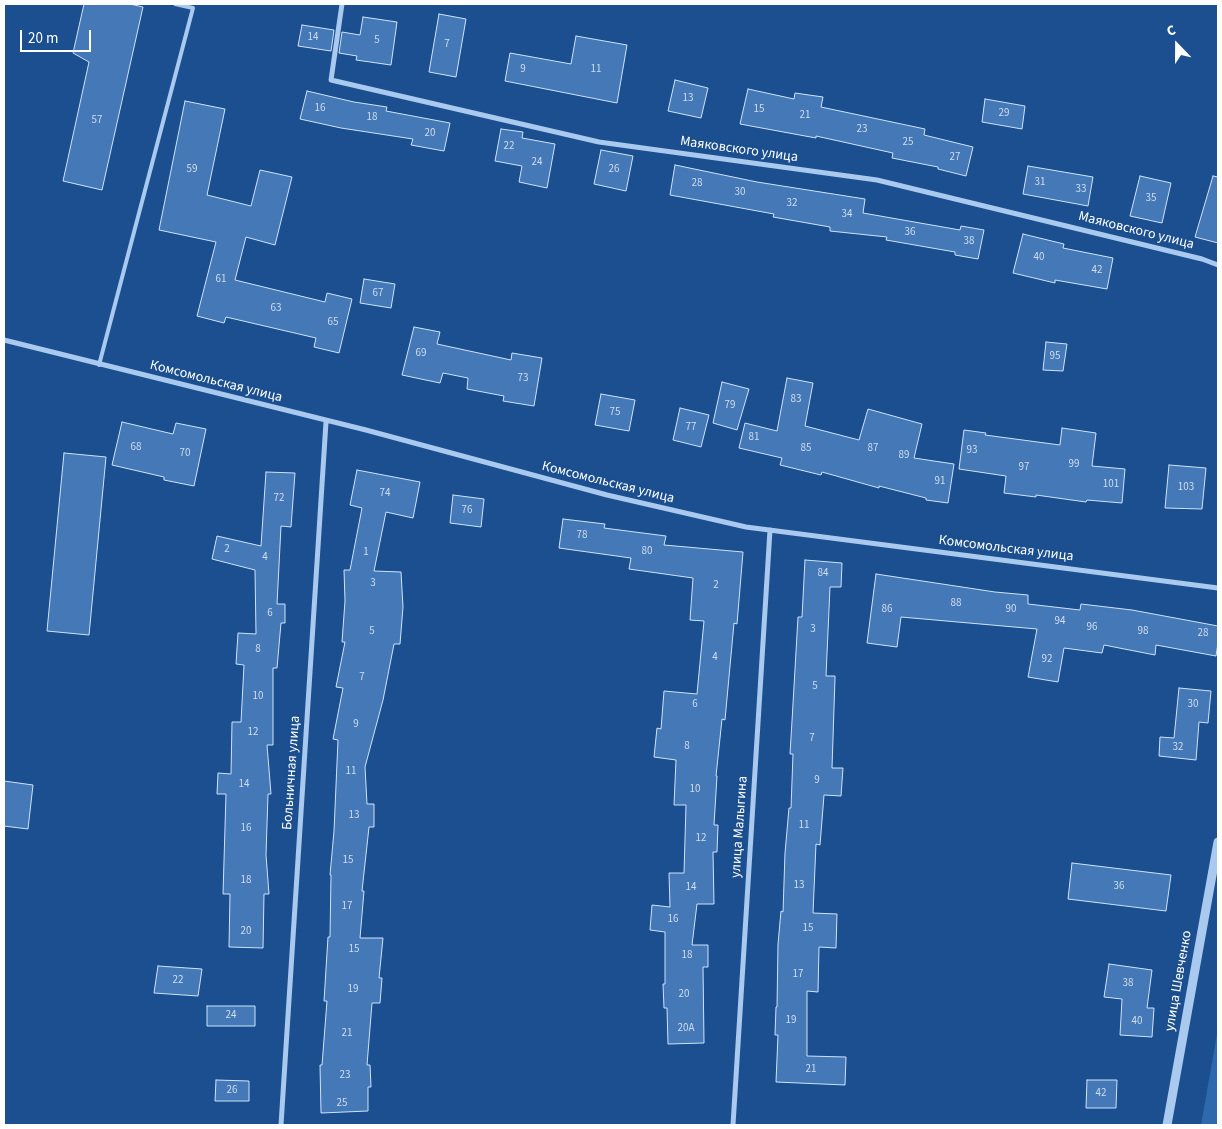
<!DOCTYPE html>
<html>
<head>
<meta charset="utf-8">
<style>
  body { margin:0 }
  #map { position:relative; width:1222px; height:1129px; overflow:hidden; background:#1b4f8f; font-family:"Source Sans 3",sans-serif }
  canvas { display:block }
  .frame { position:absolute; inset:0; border:5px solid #fff; pointer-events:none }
  .north { position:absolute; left:1152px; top:20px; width:50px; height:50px; -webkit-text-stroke:4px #1b4f8f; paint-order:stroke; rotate:338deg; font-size:14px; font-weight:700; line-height:20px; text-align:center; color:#fff }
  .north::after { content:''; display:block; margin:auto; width:18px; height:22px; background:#fff; clip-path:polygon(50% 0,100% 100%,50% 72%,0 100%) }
  .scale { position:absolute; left:20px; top:30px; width:71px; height:22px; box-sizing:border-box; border:2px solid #fff; border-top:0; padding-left:6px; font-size:15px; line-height:18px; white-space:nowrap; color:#fff; -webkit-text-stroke:4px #1b4f8f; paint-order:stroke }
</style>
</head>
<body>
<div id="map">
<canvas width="1222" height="1129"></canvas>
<div class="frame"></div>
<div class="north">С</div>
<div class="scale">20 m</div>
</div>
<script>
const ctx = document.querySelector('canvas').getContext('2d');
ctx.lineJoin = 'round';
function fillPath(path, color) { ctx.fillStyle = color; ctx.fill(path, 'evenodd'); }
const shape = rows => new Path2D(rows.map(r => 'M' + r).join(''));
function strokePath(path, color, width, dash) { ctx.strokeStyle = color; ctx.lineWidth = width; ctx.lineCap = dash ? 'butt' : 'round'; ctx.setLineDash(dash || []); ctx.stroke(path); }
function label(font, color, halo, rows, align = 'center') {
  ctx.font = font + ' "Source Sans 3",sans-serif'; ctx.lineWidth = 4; ctx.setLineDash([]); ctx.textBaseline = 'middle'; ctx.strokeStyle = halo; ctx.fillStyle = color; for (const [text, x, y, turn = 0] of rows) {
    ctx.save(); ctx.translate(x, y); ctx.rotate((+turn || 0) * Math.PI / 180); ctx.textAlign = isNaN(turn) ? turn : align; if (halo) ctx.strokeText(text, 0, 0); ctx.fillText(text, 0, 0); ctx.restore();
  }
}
fillPath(shape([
  [1218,1028,1218,1125,1201,1125]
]), '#2e69ad');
const building = shape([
  [84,4,130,4,143,7,102,190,63,181,89,62,73,53,84,4],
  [439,14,466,19,456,77,429,72,439,14],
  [363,17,397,22,391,65,356,60,357,56,339,53,342,32,360,35,363,17],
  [302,25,334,30,331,51,298,46,302,25],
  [576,36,627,45,617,103,505,81,510,53,571,64,576,36],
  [675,80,708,88,701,118,668,111,675,80],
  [748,89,794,99,795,93,823,97,821,107,925,129,924,135,973,147,966,176,938,169,938,167,892,158,893,153,816,136,816,138,740,124,748,89],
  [307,91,354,102,387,107,386,111,450,123,444,151,411,145,413,139,341,128,300,119,307,91],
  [985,99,1025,106,1022,129,982,122,985,99],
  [185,101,225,109,207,195,251,206,260,170,292,177,275,245,246,237,235,280,325,302,327,293,352,299,339,353,314,347,316,338,226,317,224,323,197,316,216,242,159,230,185,101],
  [501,129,523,132,522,138,555,144,547,188,519,182,522,166,495,161,501,129],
  [601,150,633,156,626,191,594,184,601,150],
  [675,165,757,182,865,199,863,213,960,230,961,226,984,230,978,259,955,255,955,252,886,240,887,237,830,231,830,227,773,217,774,214,670,195,675,165],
  [1028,166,1093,177,1088,206,1023,194,1028,166],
  [1140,176,1171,183,1162,223,1130,216,1140,176],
  [1213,176,1218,177,1218,243,1195,237,1213,176],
  [1023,234,1064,244,1063,248,1113,258,1107,289,1055,280,1055,283,1013,273,1023,234],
  [364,279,395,284,391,308,360,303,364,279],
  [414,327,440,332,437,344,511,360,512,353,542,358,534,406,503,401,504,396,467,389,468,378,443,373,440,383,402,375,414,327],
  [1046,342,1067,344,1063,371,1043,370,1046,342],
  [787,378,813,383,805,426,859,440,868,409,922,424,914,458,954,464,948,503,926,500,926,498,879,486,879,488,822,472,821,475,780,465,782,458,739,448,745,423,777,431,787,378],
  [722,382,749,389,737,430,713,423,722,382],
  [601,394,635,400,629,431,595,425,601,394],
  [680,408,709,415,701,447,673,440,680,408],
  [122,422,173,434,176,423,206,429,194,486,164,480,164,477,112,465,122,422],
  [1062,428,1096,433,1092,466,1125,469,1122,503,1087,500,1086,502,1036,495,1036,497,1004,493,1006,476,959,469,964,430,986,433,985,435,1060,445,1062,428],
  [64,453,106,457,89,635,47,631,64,453],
  [1169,465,1206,468,1202,509,1165,508,1169,465],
  [357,470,420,482,413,518,386,512,374,571,401,572,403,607,400,644,394,644,383,700,365,767,367,804,374,804,374,827,369,827,362,891,364,891,360,938,383,938,379,978,382,978,380,1003,372,1003,367,1065,370,1065,371,1087,368,1087,368,1111,321,1113,320,1065,322,1065,327,1001,324,1001,328,937,330,937,331,875,330,875,334,831,338,740,333,739,343,688,336,687,345,642,342,642,345,601,344,570,350,570,362,508,350,505,357,470],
  [266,472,295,473,291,527,281,526,277,604,285,604,285,623,281,623,277,668,273,668,273,745,267,745,271,794,268,794,266,855,269,894,264,894,263,948,229,947,230,894,223,894,226,794,217,794,218,773,231,774,232,722,241,722,244,665,236,664,238,633,256,634,255,570,212,559,217,536,261,546,266,472],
  [453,495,484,499,481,527,450,523,453,495],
  [563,519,605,524,604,528,666,536,664,545,743,552,737,624,734,623,725,720,722,719,716,776,717,776,714,825,718,825,717,852,713,852,714,904,697,904,692,945,708,945,708,967,703,967,704,1043,668,1044,667,1008,664,1008,663,984,665,984,665,932,650,930,652,905,670,907,669,873,684,873,686,805,674,805,676,760,654,757,657,728,661,729,664,691,697,694,704,621,690,620,693,578,629,569,631,558,559,548,563,519],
  [805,560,842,563,841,587,830,587,826,676,835,676,835,678,832,768,843,768,841,796,824,795,820,845,816,844,813,913,837,914,836,948,819,947,818,992,807,991,807,1056,846,1057,845,1085,776,1082,778,1035,775,1035,776,1007,777,1007,778,944,781,911,783,912,785,853,789,808,791,808,793,754,790,754,792,721,798,617,802,617,805,560],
  [876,574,995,592,1028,595,1028,604,1080,610,1081,604,1132,610,1218,626,1218,643,1216,656,1156,645,1155,655,1104,645,1102,653,1064,648,1058,682,1028,677,1037,629,901,617,897,647,867,643,876,574],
  [1179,688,1211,691,1208,723,1199,722,1196,760,1159,756,1160,737,1174,738,1179,688],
  [4,781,33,785,28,829,4,826,4,781],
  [1072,863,1171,875,1166,911,1068,899,1072,863],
  [1109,964,1152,970,1147,1008,1154,1008,1152,1037,1120,1035,1122,999,1104,997,1109,964],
  [158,966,202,969,198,996,154,993,158,966],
  [207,1006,255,1006,255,1026,207,1026,207,1006],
  [216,1080,249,1081,249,1101,215,1101,216,1080],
  [1087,1080,1117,1080,1116,1108,1086,1108,1087,1080]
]);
fillPath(building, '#4478b7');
strokePath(building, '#cfe3fa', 1);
strokePath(shape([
  [99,365,193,8,175,4]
]), '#a9c9ee', 4);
strokePath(shape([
  [342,4,331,80,599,142,877,180,1202,259,1218,265],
  [4,340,366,430,607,495,746,527,1218,588],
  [281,1125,326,422],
  [733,1125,770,530]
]), '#a9c9ee', 5);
strokePath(shape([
  [1167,1125,1218,842]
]), '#a9c9ee', 9);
label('11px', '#d0dded', null, [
  ["14",313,38],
  ["5",377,41],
  ["7",447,45],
  ["9",523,70],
  ["11",596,70],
  ["13",688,99],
  ["16",320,109],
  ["15",759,110],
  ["29",1004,114],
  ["21",805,116],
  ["18",372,118],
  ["57",97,121],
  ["23",862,130],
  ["20",430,134],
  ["25",908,143],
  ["22",509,147],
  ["27",955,158],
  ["24",537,163],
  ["59",192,170],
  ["26",614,170],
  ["31",1040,183],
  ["28",697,184],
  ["33",1081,190],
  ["30",740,193],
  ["35",1151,199],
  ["32",792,204],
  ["34",847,215],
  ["36",910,233],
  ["38",969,242],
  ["40",1039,258],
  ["42",1097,271],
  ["61",221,280],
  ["67",378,294],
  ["63",276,309],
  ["65",333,323],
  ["69",421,354],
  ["95",1055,357],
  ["73",523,379],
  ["83",796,400],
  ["79",730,406],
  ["75",615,413],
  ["77",691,428],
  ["81",754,438],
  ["68",136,448],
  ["85",806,449],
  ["87",873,449],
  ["93",972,451],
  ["70",185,454],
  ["89",904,456],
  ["99",1074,465],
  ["97",1024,468],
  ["91",940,482],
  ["101",1111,485],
  ["103",1186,488],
  ["74",385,494],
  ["72",279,499],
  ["76",467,511],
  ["78",582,536],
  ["2",227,550],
  ["80",647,552],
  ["1",366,553],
  ["4",265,558],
  ["84",823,574],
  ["3",373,584],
  ["2",716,586],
  ["88",956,604],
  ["86",887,610],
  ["90",1011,610],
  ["6",270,614],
  ["94",1060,622],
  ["96",1092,628],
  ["3",813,630],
  ["5",372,632],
  ["98",1143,632],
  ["28",1203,634],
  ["8",258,650],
  ["4",715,658],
  ["92",1047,660],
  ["7",362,678],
  ["5",815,687],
  ["10",258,697],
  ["6",695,705],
  ["30",1193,705],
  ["9",356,725],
  ["12",253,733],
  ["7",812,739],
  ["8",687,747],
  ["32",1178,748],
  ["11",351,772],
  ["9",817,781],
  ["14",244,785],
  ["10",695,790],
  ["13",354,816],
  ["11",804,826],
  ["16",246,829],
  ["12",701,839],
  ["15",348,861],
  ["18",246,881],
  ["13",799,886],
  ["36",1119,887],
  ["14",691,888],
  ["17",347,907],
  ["16",673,920],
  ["15",808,929],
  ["20",246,932],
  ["15",354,950],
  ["18",687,956],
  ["17",798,975],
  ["22",178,981],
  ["38",1128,984],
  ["19",353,990],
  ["20",684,995],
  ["24",231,1016],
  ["19",791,1021],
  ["40",1137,1022],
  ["20А",686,1029],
  ["21",347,1034],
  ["21",811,1070],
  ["23",345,1076],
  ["26",232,1091],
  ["42",1101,1094],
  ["25",342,1104]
]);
label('14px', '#fff', '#1b4f8f', [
  ["Маяковского улица",739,150,8],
  ["Маяковского улица",1136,231,14],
  ["Комсомольская улица",216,382,14],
  ["Комсомольская улица",608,483,14],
  ["Комсомольская улица",1006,549,7],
  ["Больничная улица",292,773,-86],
  ["улица Малыгина",740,827,-86],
  ["улица Шевченко",1179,981,-80]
]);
</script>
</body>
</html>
